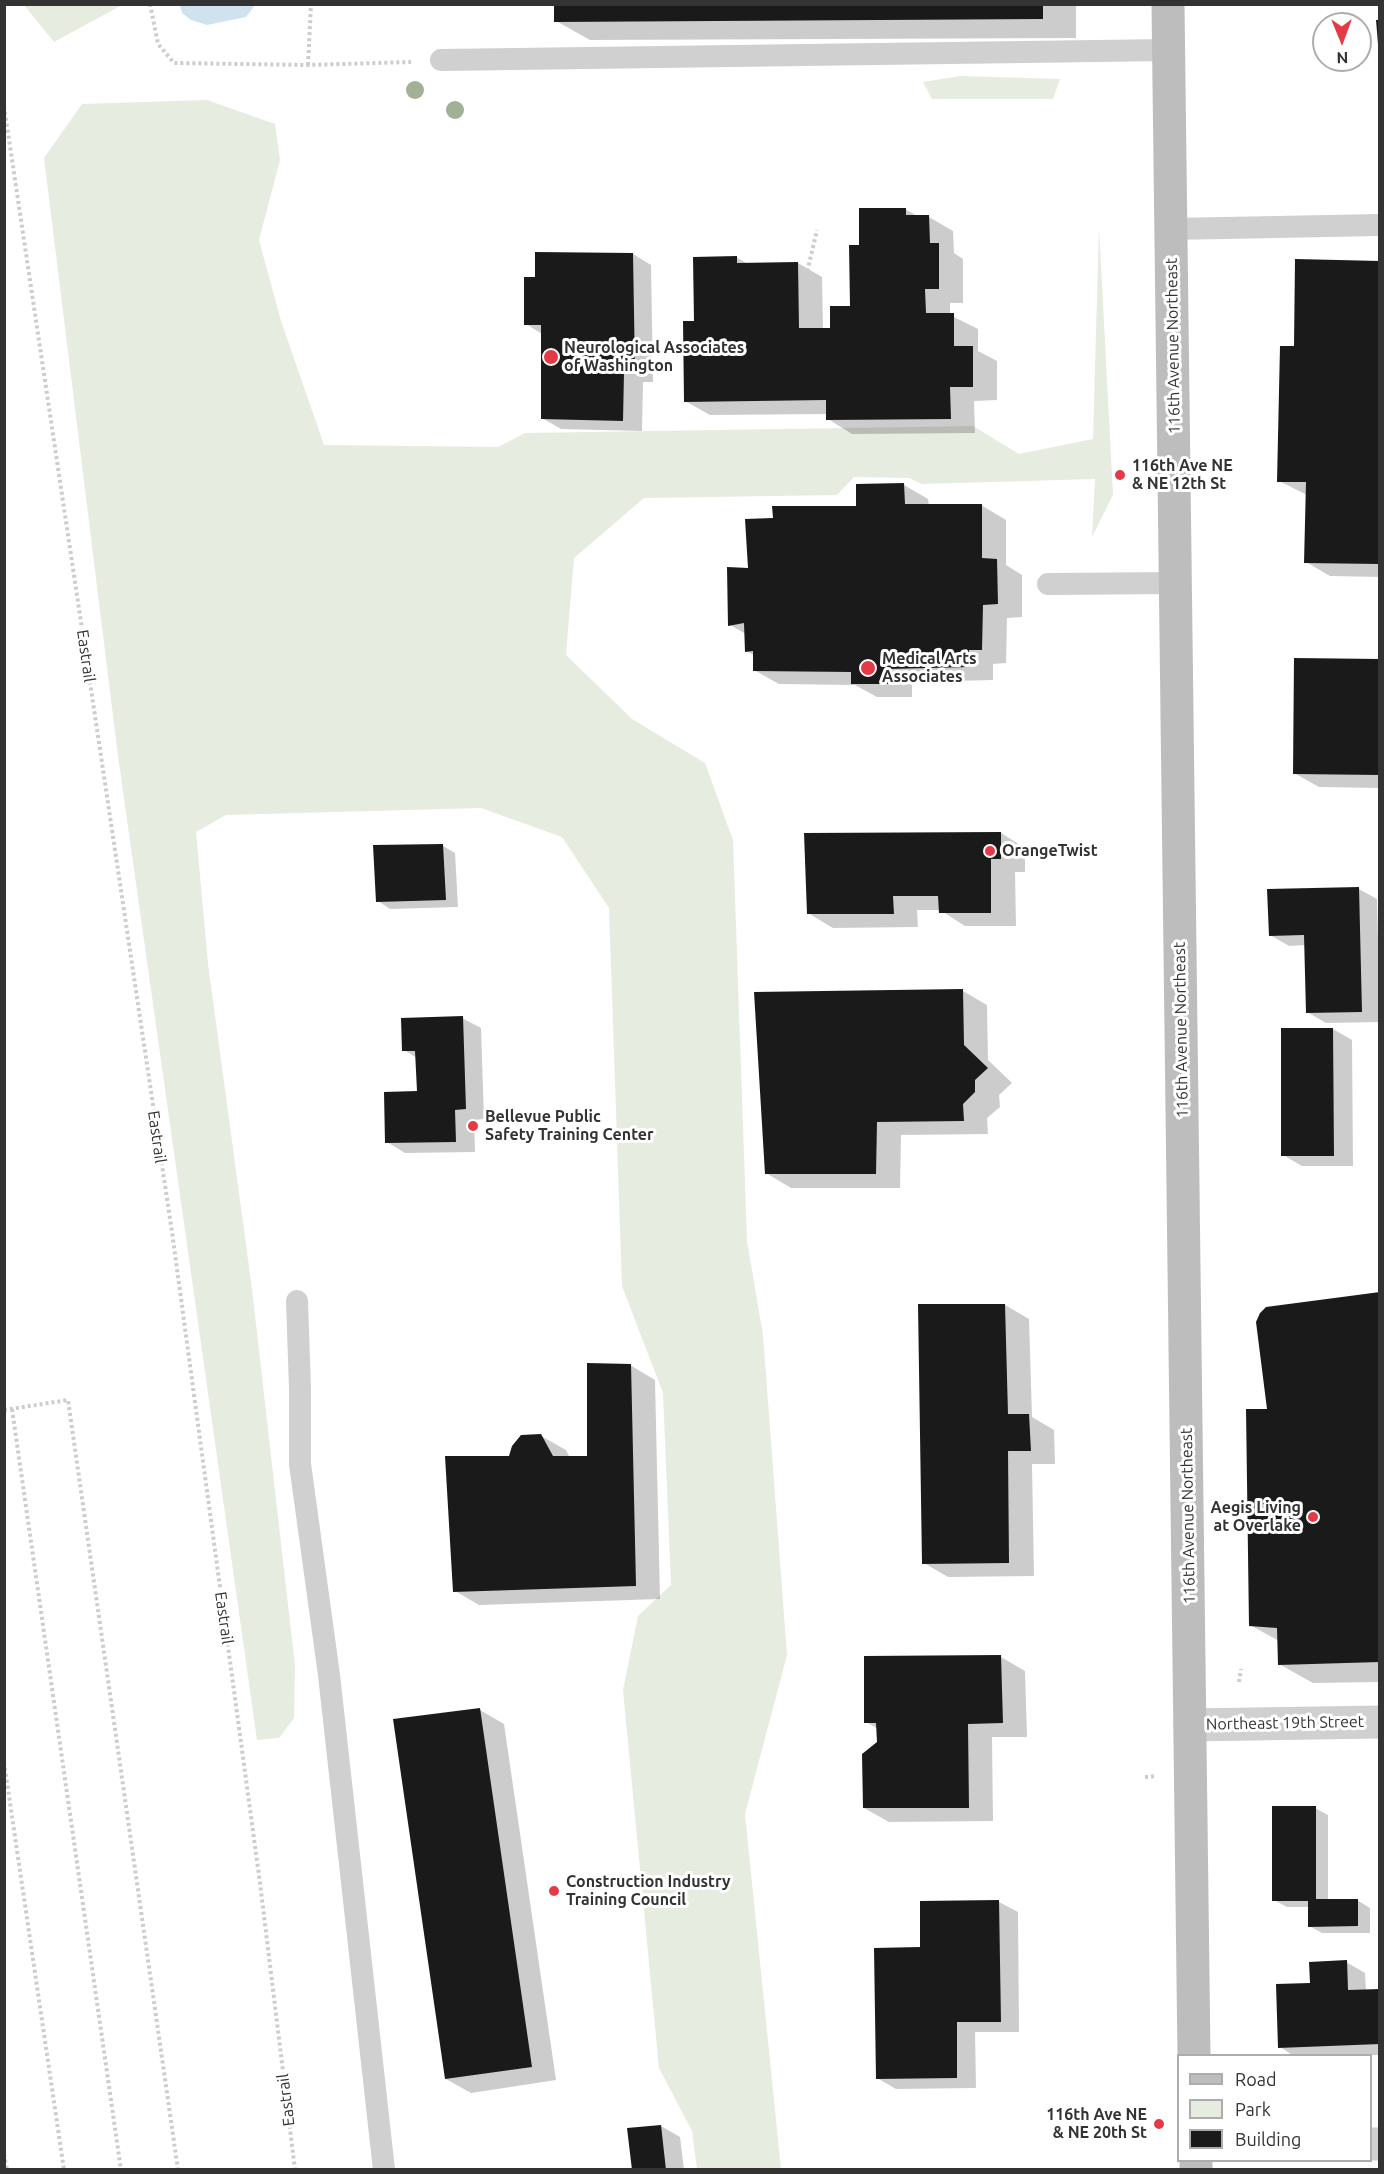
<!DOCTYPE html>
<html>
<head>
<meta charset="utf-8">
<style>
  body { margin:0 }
  #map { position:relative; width:1384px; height:2174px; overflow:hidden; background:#fff; font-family:Ubuntu,sans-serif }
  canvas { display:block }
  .frame { position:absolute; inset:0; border:6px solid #333; pointer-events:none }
  .legend { position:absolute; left:1177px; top:2054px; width:195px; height:108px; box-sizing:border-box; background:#fff; border:2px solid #adadad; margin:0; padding:8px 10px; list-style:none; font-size:18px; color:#333 }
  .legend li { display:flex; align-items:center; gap:12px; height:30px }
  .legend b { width:30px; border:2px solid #adadad }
  .north { position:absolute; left:1312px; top:12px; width:60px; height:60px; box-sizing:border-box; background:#fff; border:2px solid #adadad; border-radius:50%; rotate:179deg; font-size:16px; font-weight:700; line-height:24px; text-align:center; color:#333 }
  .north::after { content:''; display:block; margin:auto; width:21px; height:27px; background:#e63946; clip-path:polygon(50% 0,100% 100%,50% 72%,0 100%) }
</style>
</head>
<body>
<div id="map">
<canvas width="1384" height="2174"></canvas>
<div class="frame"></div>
<ul class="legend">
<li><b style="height:8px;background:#bdbdbd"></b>Road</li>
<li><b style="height:16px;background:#e6ecdf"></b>Park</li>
<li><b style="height:16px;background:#1a1a1a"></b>Building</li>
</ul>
<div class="north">N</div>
</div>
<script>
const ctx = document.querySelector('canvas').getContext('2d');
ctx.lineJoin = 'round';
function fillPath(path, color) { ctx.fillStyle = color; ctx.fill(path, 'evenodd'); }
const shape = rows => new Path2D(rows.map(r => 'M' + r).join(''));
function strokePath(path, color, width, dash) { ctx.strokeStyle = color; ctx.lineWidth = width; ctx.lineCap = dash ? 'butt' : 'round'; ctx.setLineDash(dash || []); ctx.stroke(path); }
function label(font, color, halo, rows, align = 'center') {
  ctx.font = font + ' Ubuntu,sans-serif'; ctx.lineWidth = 6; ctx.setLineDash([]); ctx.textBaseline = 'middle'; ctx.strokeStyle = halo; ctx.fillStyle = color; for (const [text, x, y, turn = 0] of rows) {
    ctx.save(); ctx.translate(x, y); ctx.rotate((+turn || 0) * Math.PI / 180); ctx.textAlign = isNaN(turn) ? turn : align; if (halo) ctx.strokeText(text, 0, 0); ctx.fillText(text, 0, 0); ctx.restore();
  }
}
fillPath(shape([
  [24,5,122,5,54,42],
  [960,76,1060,79,1053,99,932,99,923,82],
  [207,100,275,124,280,160,259,240,281,321,324,445,498,447,525,433,973,426,1019,454,1093,439,1099,227,1113,495,1092,537,1095,479,922,484,909,478,854,477,837,495,644,498,574,558,566,655,632,719,705,763,733,840,747,1241,763,1335,787,1655,745,1814,781,2169,697,2169,692,2131,659,2068,623,1690,638,1616,671,1585,663,1393,622,1286,609,908,562,837,481,808,226,815,196,832,208,964,252,1289,295,1666,294,1718,279,1738,257,1740,118,756,44,158,82,104]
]), '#e6ecdf');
fillPath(shape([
  [180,5,180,4,255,5,246,17,207,25,191,20,182,13]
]), '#cfe2ee');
fillPath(shape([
  [556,4,1076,4,1076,38,590,40,556,21],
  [905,209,919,217,929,217,953,231,954,253,963,259,963,303,950,303,950,315,978,329,978,351,997,361,997,400,974,401,975,433,852,434,828,419,827,414,710,415,685,401,695,323,736,257,748,264,798,263,822,277,823,330,832,330,852,307,861,246],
  [633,254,651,265,653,382,643,382,642,431,561,429,542,418,542,334,526,324,536,279],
  [1380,262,1380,577,1330,576,1306,562,1307,495,1279,481,1295,348],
  [904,485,928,499,929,506,981,505,1006,520,1006,565,1022,575,1022,617,1007,618,1006,663,993,664,993,680,912,682,912,697,877,697,855,685,779,684,754,670,754,655,746,651,746,634,730,625,749,569,775,519,857,508],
  [1380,660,1380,788,1319,787,1294,773],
  [1001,833,1025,848,1025,872,1015,872,1016,926,965,926,940,910,917,910,918,927,833,928,808,913],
  [443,846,455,853,458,907,390,909,378,901],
  [1359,889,1377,899,1380,1022,1326,1023,1307,1012,1306,945,1289,946,1270,935],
  [963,991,987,1005,988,1060,1012,1083,999,1095,1000,1107,987,1118,988,1134,901,1135,900,1188,791,1188,766,1173],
  [462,1018,481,1028,484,1119,474,1120,475,1152,405,1153,387,1142,418,1093,417,1058,404,1050],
  [1333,1029,1352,1040,1353,1166,1302,1166,1283,1155,1282,1030],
  [1380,1294,1380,1682,1313,1683,1279,1664,1279,1641,1250,1625,1269,1411],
  [1005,1305,1029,1319,1032,1417,1054,1430,1055,1464,1032,1464,1034,1576,948,1577,924,1563],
  [630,1365,655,1380,660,1599,479,1605,455,1591,510,1458,541,1436,566,1450,570,1458,589,1458],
  [1001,1657,1025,1671,1027,1737,992,1737,993,1821,889,1822,864,1808,878,1743,878,1729,866,1722],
  [480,1710,504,1724,556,2080,471,2093,446,2079],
  [1315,1808,1328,1815,1328,1900,1357,1900,1370,1908,1370,1933,1322,1933,1309,1926,1309,1907,1287,1907,1274,1900],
  [999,1902,1018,1912,1019,2032,975,2032,976,2088,896,2089,877,2078,922,1949],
  [1346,1962,1365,1973,1366,1991,1380,1991,1380,2055,1294,2056,1280,2047,1312,1984],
  [661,2126,680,2137,684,2170,633,2170]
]), '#0003');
fillPath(shape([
  [554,4,1043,4,1043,19,554,22],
  [1376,20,1380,20,1380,44,1378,44],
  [859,208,906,208,906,215,929,215,930,243,939,243,939,289,925,289,926,313,954,313,954,346,973,346,973,387,950,387,951,419,826,420,826,400,684,402,683,321,694,321,693,257,737,256,737,263,798,262,799,328,830,328,830,306,850,306,849,245,859,245],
  [535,252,633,253,635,372,624,372,623,421,541,419,541,325,524,325,524,277,535,277],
  [1295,259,1380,261,1380,564,1304,563,1306,482,1277,482,1280,346,1294,346],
  [904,483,905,504,982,504,982,558,997,559,998,604,983,605,982,650,969,650,969,667,888,669,888,684,851,684,851,672,753,671,753,651,745,652,744,623,728,626,727,567,748,568,745,519,773,518,772,506,856,506,856,484],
  [1294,658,1380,659,1380,775,1293,774],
  [1001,832,1001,859,991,859,991,913,939,913,938,896,893,896,894,914,807,914,804,833],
  [443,844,446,900,376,902,373,845],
  [1359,887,1362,1012,1306,1013,1304,935,1269,936,1267,889],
  [963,989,964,1045,988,1068,975,1080,975,1092,963,1104,964,1121,877,1122,876,1174,765,1174,754,992],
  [463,1016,466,1109,455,1110,456,1142,385,1143,384,1092,417,1091,415,1051,402,1051,401,1018],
  [1281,1028,1333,1028,1334,1156,1281,1156],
  [1380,1292,1380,1662,1278,1665,1277,1628,1249,1626,1246,1409,1267,1409,1256,1322,1260,1313,1266,1307],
  [918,1304,1005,1304,1008,1414,1029,1414,1031,1451,1008,1451,1009,1563,922,1564],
  [587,1363,631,1364,636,1586,453,1592,445,1456,509,1456,512,1446,521,1435,541,1434,553,1456,587,1456],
  [1001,1655,1003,1723,968,1724,969,1808,863,1808,862,1754,877,1742,876,1723,864,1723,864,1656],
  [480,1708,532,2067,445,2079,393,1719],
  [1272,1806,1316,1806,1316,1899,1358,1899,1358,1926,1308,1927,1308,1901,1272,1901],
  [999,1900,1001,2022,957,2022,957,2078,876,2079,874,1948,920,1947,920,1901],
  [1347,1960,1348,1990,1380,1989,1380,2044,1278,2048,1276,1984,1310,1983,1309,1962],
  [661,2125,666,2170,632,2170,627,2128]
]), '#1a1a1a');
strokePath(shape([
  [150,4,158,44,174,63,308,65,411,62],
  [308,65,311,4],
  [4,106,172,1232,260,1883,295,2170],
  [807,319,805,281,817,230],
  [12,1409,121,2170],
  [4,1410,68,1400,178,2170],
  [1239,1682,1241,1669],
  [4,1762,64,2170],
  [1145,1777,1156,1776],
  [4,2154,7,2170]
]), '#cdcdcd', 4, [3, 3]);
strokePath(shape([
  [441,60,1169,50],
  [1171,229,1380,225],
  [1048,584,1176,583],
  [297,1301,300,1389,300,1464,329,1675,384,2170]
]), '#d0d0d0', 22);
strokePath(shape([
  [1190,1725,1380,1722],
  [1370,2144,1380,2144]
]), '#d0d0d0', 33);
strokePath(shape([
  [1168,4,1194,2056],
  [1196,2160,1196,2170]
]), '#bdbdbd', 33);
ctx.fillStyle = '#a2b095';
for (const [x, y] of [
  [415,90],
  [455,110]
]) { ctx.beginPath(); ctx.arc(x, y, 9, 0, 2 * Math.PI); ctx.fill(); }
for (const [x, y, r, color] of [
  [551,357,8,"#e63946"],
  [1120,475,6,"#e63946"],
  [868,668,8,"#e63946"],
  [990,851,6,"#e63946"],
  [473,1126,6,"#e63946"],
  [1313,1517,6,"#e63946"],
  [554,1891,6,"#e63946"],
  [1159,2124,6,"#e63946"]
]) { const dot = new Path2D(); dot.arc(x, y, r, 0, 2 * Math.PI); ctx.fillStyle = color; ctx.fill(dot); strokePath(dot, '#fff', 2); }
label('16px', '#333', '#fff', [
  ["116th Avenue Northeast",1173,346,-91],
  ["Eastrail",86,656,82],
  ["116th Avenue Northeast",1181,1030,-91],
  ["Eastrail",157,1137,82],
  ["116th Avenue Northeast",1188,1516,-91],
  ["Eastrail",224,1618,82],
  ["Northeast 19th Street",1285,1723,-1],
  ["Eastrail",286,2100,-97]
]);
label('bold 16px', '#333', '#fff', [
  ["Neurological Associates",564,348],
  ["of Washington",564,366],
  ["116th Ave NE",1132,466],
  ["& NE 12th St",1132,484],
  ["Medical Arts",882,659],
  ["Associates",882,677],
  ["OrangeTwist",1002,851],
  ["Bellevue Public",485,1117],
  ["Safety Training Center",485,1135],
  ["Aegis Living",1301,1508,"right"],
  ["at Overlake",1301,1526,"right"],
  ["Construction Industry",566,1882],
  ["Training Council",566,1900],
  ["116th Ave NE",1147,2115,"right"],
  ["& NE 20th St",1147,2133,"right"]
], 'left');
</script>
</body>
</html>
